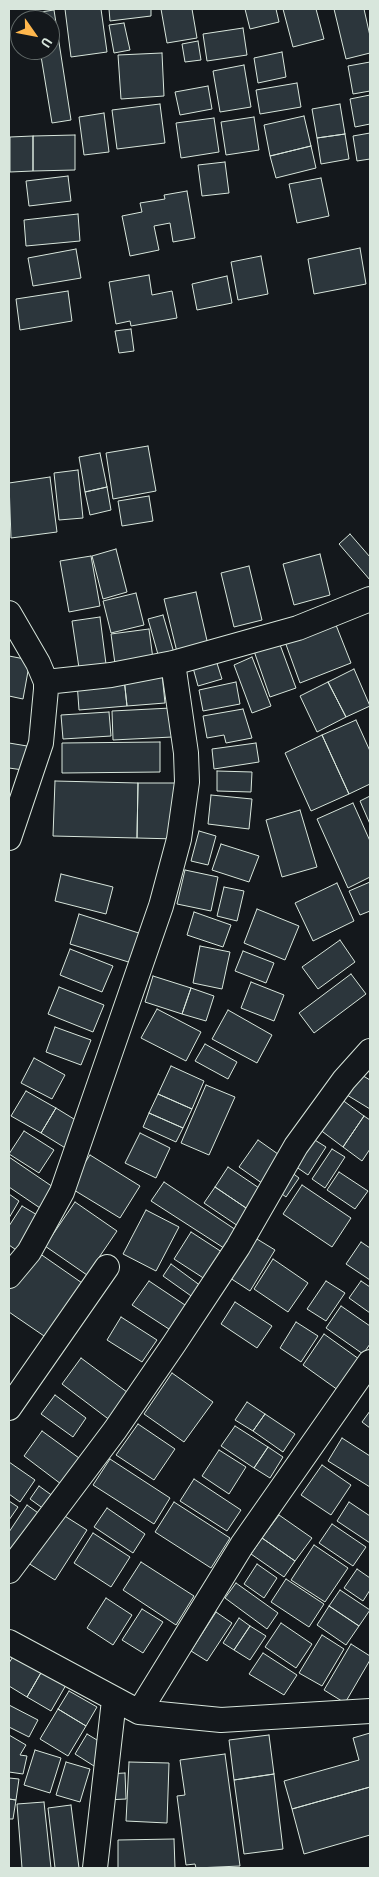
<!DOCTYPE html>
<html>
<head>
<meta charset="utf-8">
<style>
  body { margin:0 }
  #map { position:relative; width:379px; height:1877px; overflow:hidden; background:#14181c; font-family:"Archivo Narrow",sans-serif }
  canvas { display:block }
  .frame { position:absolute; inset:0; border:10px solid #d8e6dc; pointer-events:none }
  .north { position:absolute; left:10px; top:10px; width:50px; height:50px; box-sizing:border-box; background:#14181c; border:1px solid #626a69; border-radius:50%; rotate:123deg; font-size:14px; font-weight:700; line-height:20px; text-align:center; color:#d8e6dc }
  .north::after { content:''; display:block; margin:auto; width:18px; height:22px; background:#ffb74d; clip-path:polygon(50% 0,100% 100%,50% 72%,0 100%) }
</style>
</head>
<body>
<div id="map">
<canvas width="379" height="1877"></canvas>
<div class="frame"></div>
<div class="north">U</div>
</div>
<script>
const ctx = document.querySelector('canvas').getContext('2d');
ctx.lineJoin = 'round';
function fillPath(path, color) { ctx.fillStyle = color; ctx.fill(path, 'evenodd'); }
const shape = rows => new Path2D(rows.map(r => 'M' + r).join(''));
function strokePath(path, color, width, dash) { ctx.strokeStyle = color; ctx.lineWidth = width; ctx.lineCap = dash ? 'butt' : 'round'; ctx.setLineDash(dash || []); ctx.stroke(path); }
const building = shape([
  [65,9,101,9,107,52,71,57,65,9],
  [109,9,151,9,151,16,110,21,109,9],
  [161,9,192,9,197,38,167,43,161,9],
  [245,9,276,9,279,22,250,29,245,9],
  [283,9,316,9,324,39,293,47,283,9],
  [334,9,364,9,370,36,370,53,346,59,334,9],
  [54,10,71,120,52,123,40,50,50,50,50,20,35,20,34,13,54,10],
  [124,23,130,50,114,53,109,25,124,23],
  [243,28,247,55,207,61,203,34,243,28],
  [198,41,201,60,185,62,182,44,198,41],
  [282,52,286,77,258,83,254,58,282,52],
  [162,53,164,96,121,99,118,55,162,53],
  [370,62,370,91,353,94,348,66,370,62],
  [244,65,251,107,220,112,213,71,244,65],
  [297,83,301,107,260,114,256,90,297,83],
  [208,86,212,109,180,115,175,92,208,86],
  [370,95,370,124,355,127,350,99,370,95],
  [160,104,165,143,117,149,112,110,160,104],
  [340,104,345,134,317,138,312,109,340,104],
  [104,113,109,152,84,155,79,117,104,113],
  [304,116,311,146,270,156,264,125,304,116],
  [254,117,259,150,226,155,221,122,254,117],
  [214,118,219,152,181,158,176,123,214,118],
  [370,133,370,159,357,161,353,136,370,133],
  [345,134,349,159,321,164,317,138,345,134],
  [75,135,75,170,33,171,33,136,75,135],
  [33,136,33,171,10,172,10,137,33,136],
  [311,146,316,168,276,178,270,156,311,146],
  [225,162,229,193,202,196,198,165,225,162],
  [68,176,71,201,29,206,26,181,68,176],
  [321,178,329,216,297,223,289,184,321,178],
  [187,191,195,238,173,242,170,223,154,226,159,250,130,256,122,216,142,212,140,203,165,199,164,195,187,191],
  [78,214,80,241,26,246,24,220,78,214],
  [360,248,366,284,314,294,308,259,360,248],
  [76,249,81,278,33,286,28,258,76,249],
  [261,256,268,294,238,300,231,262,261,256],
  [149,275,152,295,172,291,177,318,131,326,130,321,116,324,109,282,149,275],
  [227,276,232,303,197,310,192,284,227,276],
  [68,291,72,321,20,330,16,299,68,291],
  [131,329,134,351,119,353,115,331,131,329],
  [148,446,156,491,113,499,106,453,148,446],
  [100,453,107,487,85,492,79,457,100,453],
  [78,470,83,518,59,520,54,473,78,470],
  [50,477,57,532,11,538,9,483,50,477],
  [107,487,111,510,90,515,85,492,107,487],
  [149,496,153,521,122,526,118,501,149,496],
  [350,534,370,557,370,580,339,544,350,534],
  [116,549,127,592,103,599,92,556,116,549],
  [320,554,330,595,294,605,283,564,320,554],
  [91,556,100,606,69,612,60,561,91,556],
  [249,566,262,620,234,627,221,573,249,566],
  [196,592,208,645,177,652,164,599,196,592],
  [136,593,144,625,111,633,103,601,136,593],
  [163,615,174,653,159,658,148,619,163,615],
  [100,617,106,664,79,668,72,621,100,617],
  [334,620,351,663,300,683,284,639,334,620],
  [149,629,153,659,115,664,111,634,149,629],
  [279,642,296,688,270,697,254,651,279,642],
  [9,656,30,660,23,699,9,696,9,656],
  [215,657,222,679,198,686,192,664,215,657],
  [252,657,271,706,252,713,234,665,252,657],
  [354,669,370,706,346,717,328,682,354,669],
  [162,674,165,703,127,706,124,678,162,674],
  [124,678,127,706,79,710,77,682,124,678],
  [236,682,240,704,203,711,199,690,236,682],
  [328,682,346,717,317,732,300,696,328,682],
  [171,708,172,737,113,740,112,711,171,708],
  [243,709,252,738,226,743,224,735,207,738,203,716,243,709],
  [109,712,111,736,63,739,61,715,109,712],
  [356,720,370,751,370,784,349,794,322,735,356,720],
  [322,735,349,794,311,811,285,753,322,735],
  [160,742,160,772,62,773,62,743,160,742],
  [9,743,27,746,23,770,9,768,9,743],
  [256,743,259,762,214,769,212,749,256,743],
  [217,771,252,772,251,792,217,791,217,771],
  [55,781,138,783,137,838,53,836,55,781],
  [138,783,179,783,177,839,137,838,138,783],
  [211,795,252,799,249,829,208,824,211,795],
  [370,796,370,824,360,801,370,796],
  [353,803,370,841,370,877,348,888,317,819,353,803],
  [300,810,317,867,282,877,266,820,300,810],
  [199,831,216,836,208,865,191,861,199,831],
  [221,844,259,856,249,882,212,870,221,844],
  [185,870,218,877,211,911,177,904,185,870],
  [61,874,113,887,106,914,55,901,61,874],
  [370,882,370,911,360,915,349,891,370,882],
  [337,883,354,921,313,941,295,903,337,883],
  [224,887,244,891,237,921,217,916,224,887],
  [257,909,299,926,285,960,244,943,257,909],
  [194,912,231,925,223,947,187,935,194,912],
  [79,914,145,935,135,964,70,944,79,914],
  [340,940,355,962,318,989,302,967,340,940],
  [200,946,230,952,222,989,193,983,200,946],
  [70,949,113,966,102,992,60,975,70,949],
  [243,951,274,963,266,983,235,971,243,951],
  [351,974,366,994,314,1033,299,1013,351,974],
  [153,976,191,988,182,1014,145,1002,153,976],
  [251,982,284,995,274,1021,241,1008,251,982],
  [59,987,104,1005,93,1032,48,1014,59,987],
  [191,988,214,996,206,1021,182,1014,191,988],
  [157,1009,201,1032,186,1061,141,1038,157,1009],
  [228,1010,272,1035,257,1063,212,1039,228,1010],
  [55,1027,91,1040,81,1065,46,1052,55,1027],
  [205,1044,237,1062,228,1079,195,1061,205,1044],
  [34,1058,65,1075,52,1099,21,1083,34,1058],
  [171,1066,204,1081,192,1109,158,1094,171,1066],
  [360,1074,370,1080,370,1109,347,1095,360,1074],
  [206,1085,235,1097,209,1155,181,1143,206,1085],
  [26,1091,56,1108,41,1133,11,1116,26,1091],
  [158,1094,192,1109,183,1128,149,1113,158,1094],
  [341,1099,364,1116,343,1147,319,1129,341,1099],
  [56,1108,82,1124,67,1149,41,1133,56,1108],
  [149,1113,183,1128,176,1142,143,1127,149,1113],
  [364,1116,370,1120,370,1149,362,1161,343,1147,364,1116],
  [24,1131,54,1150,39,1173,9,1154,24,1131],
  [140,1133,170,1148,156,1178,125,1163,140,1133],
  [310,1137,326,1147,308,1175,292,1164,310,1137],
  [258,1140,285,1159,266,1186,239,1167,258,1140],
  [332,1149,345,1157,325,1188,312,1179,332,1149],
  [90,1155,140,1186,120,1218,69,1187,90,1155],
  [9,1157,53,1187,40,1208,9,1187,9,1157],
  [228,1167,265,1192,252,1212,215,1187,228,1167],
  [287,1169,299,1178,286,1197,274,1188,287,1169],
  [339,1172,368,1191,355,1209,327,1190,339,1172],
  [164,1182,239,1232,227,1250,151,1201,164,1182],
  [302,1185,351,1218,332,1247,283,1214,302,1185],
  [215,1187,252,1212,241,1228,204,1203,215,1187],
  [9,1194,19,1201,9,1218,9,1194],
  [75,1202,117,1231,87,1275,45,1246,75,1202],
  [22,1206,44,1219,22,1254,9,1245,9,1226,22,1206],
  [146,1210,179,1227,156,1271,123,1254,146,1210],
  [191,1232,225,1254,208,1281,174,1259,191,1232],
  [252,1236,275,1250,250,1291,227,1276,252,1236],
  [361,1242,370,1248,370,1280,346,1264,361,1242],
  [36,1251,85,1285,47,1338,9,1312,9,1290,36,1251],
  [273,1259,308,1283,288,1312,254,1289,273,1259],
  [171,1264,201,1286,194,1298,163,1276,171,1264],
  [149,1281,191,1309,175,1333,132,1305,149,1281],
  [326,1281,345,1293,326,1321,307,1309,326,1281],
  [361,1281,370,1287,370,1313,349,1298,361,1281],
  [235,1302,272,1326,257,1348,221,1324,235,1302],
  [341,1306,370,1326,370,1344,363,1354,326,1328,341,1306],
  [121,1317,157,1340,142,1362,107,1340,121,1317],
  [296,1322,318,1336,301,1362,280,1348,296,1322],
  [324,1334,359,1359,338,1390,303,1365,324,1334],
  [81,1358,135,1398,115,1424,62,1384,81,1358],
  [172,1373,213,1402,184,1442,144,1414,172,1373],
  [55,1395,86,1418,73,1437,41,1414,55,1395],
  [247,1402,265,1414,253,1431,235,1420,247,1402],
  [370,1411,370,1428,362,1422,370,1411],
  [265,1414,295,1434,283,1452,253,1431,265,1414],
  [138,1424,175,1449,154,1480,116,1455,138,1424],
  [235,1426,268,1447,254,1468,221,1446,235,1426],
  [42,1431,79,1458,61,1484,24,1456,42,1431],
  [342,1438,370,1456,370,1487,328,1461,342,1438],
  [268,1447,283,1457,270,1478,254,1468,268,1447],
  [219,1450,246,1467,229,1494,202,1476,219,1450],
  [110,1459,170,1498,154,1524,93,1485,110,1459],
  [9,1462,35,1480,20,1502,9,1494,9,1462],
  [322,1465,351,1485,331,1515,301,1495,322,1465],
  [194,1479,241,1510,227,1531,180,1501,194,1479],
  [39,1486,57,1499,48,1512,30,1499,39,1486],
  [9,1501,18,1507,9,1520,9,1501],
  [174,1502,230,1538,211,1568,155,1532,174,1502],
  [349,1502,370,1516,370,1543,337,1521,349,1502],
  [27,1505,41,1515,9,1554,9,1532,27,1505],
  [107,1508,145,1534,133,1553,94,1527,107,1508],
  [60,1513,87,1530,55,1580,28,1563,60,1513],
  [279,1515,312,1538,295,1561,262,1538,279,1515],
  [332,1524,366,1547,353,1566,319,1543,332,1524],
  [93,1533,130,1557,111,1587,74,1563,93,1533],
  [262,1538,295,1561,284,1577,251,1554,262,1538],
  [314,1545,348,1568,325,1602,291,1580,314,1545],
  [141,1562,194,1596,176,1625,123,1590,141,1562],
  [257,1564,277,1578,264,1598,244,1584,257,1564],
  [357,1569,370,1578,370,1590,363,1601,344,1588,357,1569],
  [286,1579,324,1604,309,1627,271,1602,286,1579],
  [236,1583,278,1613,267,1629,225,1598,236,1583],
  [340,1590,370,1610,359,1626,329,1606,340,1590],
  [106,1598,132,1615,113,1645,87,1628,106,1598],
  [329,1606,359,1626,346,1645,317,1625,329,1606],
  [142,1609,163,1622,143,1653,122,1640,142,1609],
  [216,1612,232,1623,207,1661,191,1651,216,1612],
  [239,1618,250,1626,234,1650,223,1643,239,1618],
  [281,1623,312,1644,296,1668,265,1647,281,1623],
  [250,1626,266,1636,250,1660,234,1650,250,1626],
  [322,1635,344,1649,322,1686,299,1673,322,1635],
  [351,1644,370,1656,370,1660,345,1703,324,1690,351,1644],
  [263,1653,297,1675,284,1695,249,1674,263,1653],
  [14,1655,42,1671,27,1697,9,1686,9,1663,14,1655],
  [42,1671,66,1685,51,1711,27,1697,42,1671],
  [69,1691,97,1707,86,1726,58,1709,69,1691],
  [9,1705,38,1720,29,1737,9,1727,9,1705],
  [58,1709,86,1726,68,1756,40,1739,58,1709],
  [370,1733,370,1787,292,1809,284,1781,359,1760,353,1738,370,1733],
  [87,1734,107,1746,94,1766,75,1754,87,1734],
  [9,1735,26,1745,20,1755,27,1756,23,1774,9,1772,9,1735],
  [269,1735,274,1774,234,1780,229,1740,269,1735],
  [35,1750,61,1758,50,1793,24,1785,35,1750],
  [225,1754,240,1866,196,1868,195,1864,186,1865,177,1796,185,1795,180,1760,225,1754],
  [66,1762,90,1769,80,1802,56,1795,66,1762],
  [129,1762,169,1763,167,1823,126,1821,129,1762],
  [125,1773,126,1799,106,1800,105,1774,125,1773],
  [274,1774,283,1849,244,1854,234,1780,274,1774],
  [9,1778,19,1779,16,1800,9,1799,9,1778],
  [370,1787,370,1835,304,1854,292,1809,370,1787],
  [9,1799,16,1800,13,1819,9,1819,9,1799],
  [44,1802,51,1868,22,1868,17,1804,44,1802],
  [71,1805,79,1868,55,1868,48,1808,71,1805],
  [174,1839,175,1868,118,1868,118,1840,174,1839]
]);
fillPath(building, '#2c363c');
strokePath(building, '#d8e6dc', 1);
const minor = shape([
  [9,613,38,663,46,682,46,689,41,743,9,838],
  [46,682,111,675,173,663,298,628,370,599],
  [9,1276,29,1252,62,1192,161,906,179,839,187,782,186,753,173,663],
  [9,1408,107,1267],
  [9,1571,115,1430,174,1344,238,1247,296,1146,344,1080,370,1051],
  [9,1642,139,1712,221,1720,370,1711],
  [139,1712,242,1545,370,1362],
  [95,1868,114,1700]
]);
strokePath(minor, '#d8e6dc', 26);
strokePath(minor, '#14181c', 24);
</script>
</body>
</html>
